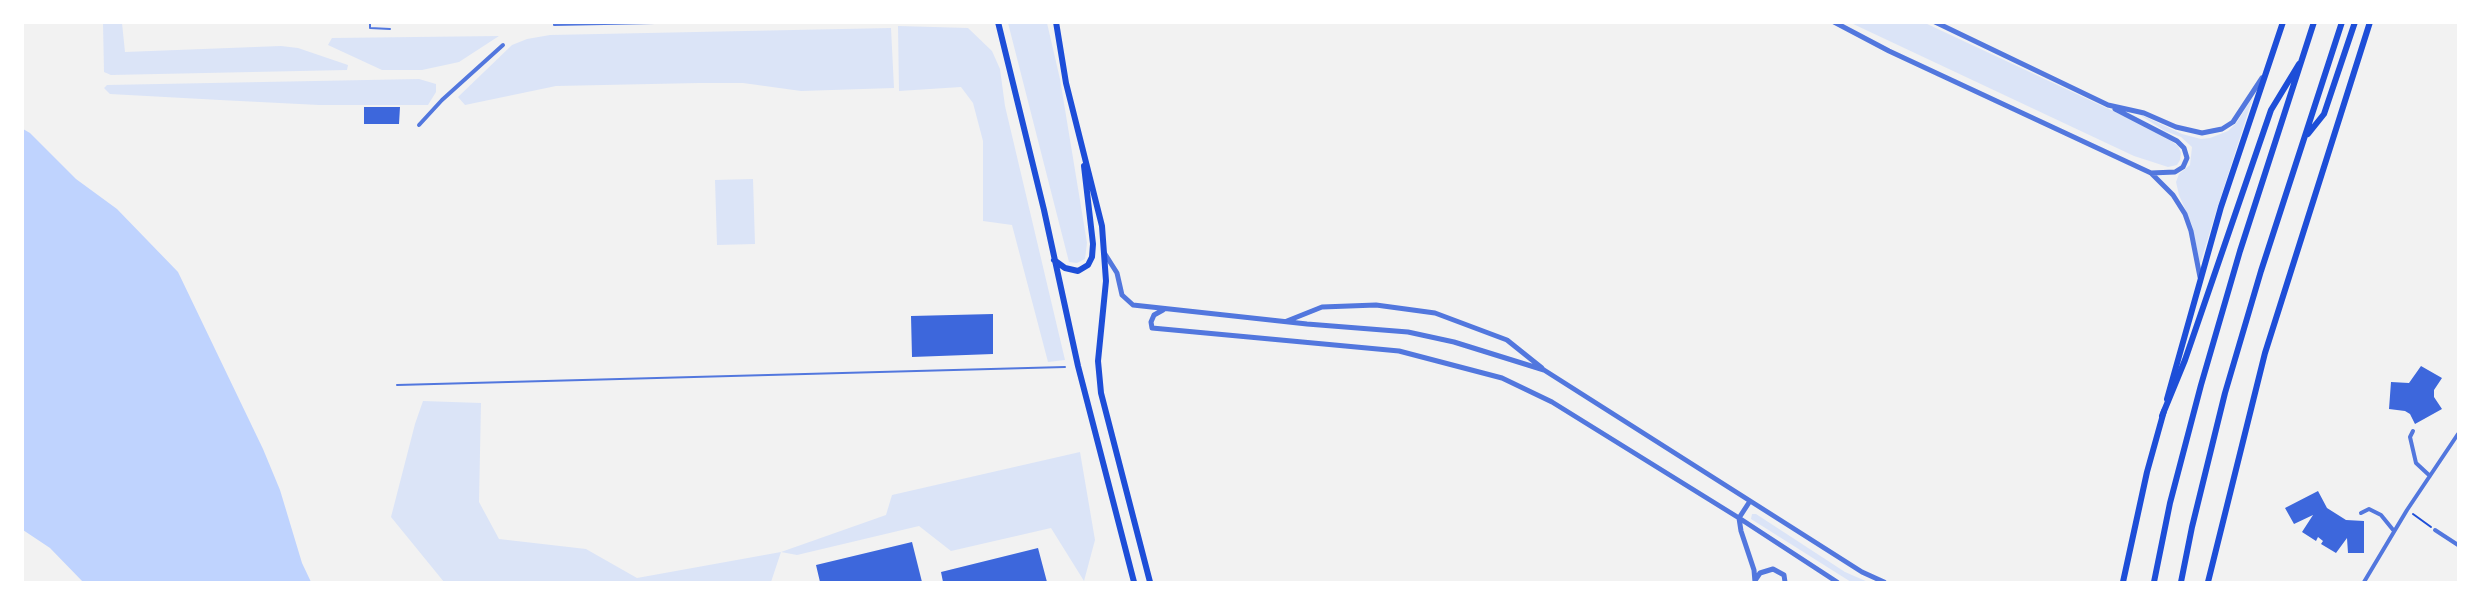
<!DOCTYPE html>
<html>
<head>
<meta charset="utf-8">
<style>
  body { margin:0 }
  #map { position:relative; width:2481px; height:605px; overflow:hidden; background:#f2f2f2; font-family:"Noto Sans",sans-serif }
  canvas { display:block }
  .frame { position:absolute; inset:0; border:24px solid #fff; pointer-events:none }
</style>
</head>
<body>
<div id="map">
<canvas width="2481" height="605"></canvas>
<div class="frame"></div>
</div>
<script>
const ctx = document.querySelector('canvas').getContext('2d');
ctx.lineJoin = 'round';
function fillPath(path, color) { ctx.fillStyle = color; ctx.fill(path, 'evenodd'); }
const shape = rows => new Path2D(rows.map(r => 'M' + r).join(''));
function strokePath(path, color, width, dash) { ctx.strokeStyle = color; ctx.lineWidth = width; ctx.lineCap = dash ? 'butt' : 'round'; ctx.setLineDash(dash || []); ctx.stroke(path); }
fillPath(shape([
  [103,23,122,23,125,52,281,46,298,48,348,65,347,70,111,75,104,72],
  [1008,23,1047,23,1060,79,1087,243,1085,259,1077,263,1069,262],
  [1851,23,1925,23,2160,133,2178,146,2181,153,2180,160,2177,165,2168,167,2134,156],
  [898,26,968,28,992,51,1000,69,1005,106,1065,360,1048,362,1012,225,983,221,983,141,973,103,961,87,899,91],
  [891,28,894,88,801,91,743,83,699,83,556,86,465,105,458,97,512,45,527,39,550,35],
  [499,36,459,62,422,70,382,70,328,45,332,38],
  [419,79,436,84,436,92,428,105,319,105,220,100,110,94,104,88,107,85],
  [2253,97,2215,215,2200,264,2192,225,2179,195,2176,182,2179,174,2190,165,2192,147,2181,137,2165,131,2135,112,2182,134,2201,139,2210,138,2228,131,2237,122],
  [753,179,755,244,717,245,715,180],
  [423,401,481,403,479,502,499,539,586,549,637,578,781,552,886,515,892,495,1080,452,1095,540,1084,581,1051,528,951,551,919,526,797,555,781,552,771,582,444,582,391,517,415,424],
  [1752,514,1756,514,1845,572,1868,582,1851,582,1751,519]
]), '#dbe4f7');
fillPath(shape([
  [23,129,30,133,76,179,117,209,178,272,263,449,280,490,302,563,311,582,83,582,50,548,23,530]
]), '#bfd3fe');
fillPath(shape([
  [364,107,400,107,399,124,364,124],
  [993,314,993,354,912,357,911,316],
  [2421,366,2442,378,2434,390,2434,397,2442,409,2415,424,2410,414,2405,411,2389,409,2391,382,2409,383],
  [2318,491,2327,508,2346,520,2364,521,2364,553,2348,553,2347,538,2336,553,2321,544,2323,541,2318,537,2316,541,2302,532,2313,515,2294,524,2285,508],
  [912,542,922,582,820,582,816,565],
  [1038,548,1047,582,943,582,941,572]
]), '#3d67dc');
strokePath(shape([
  [2413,514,2431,527]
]), '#1d4ed8', 2);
strokePath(shape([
  [370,22,370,28,390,29],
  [554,22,554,25,705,22],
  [397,385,1065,367]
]), '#5277de', 2);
strokePath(shape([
  [419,125,442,100,503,45],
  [2413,431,2410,437,2416,463,2430,476],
  [2361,513,2369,509,2381,515,2394,531],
  [2435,530,2458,545],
  [2364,582,2407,510,2458,434]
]), '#5277de', 4);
strokePath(shape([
  [1834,22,1889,51,2151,173,2173,195,2185,214,2191,231,2200,277],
  [1935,22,2108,105,2144,113,2176,127,2202,133,2222,129,2233,122,2262,78],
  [2115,109,2177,141,2184,148,2187,158,2183,167,2175,172,2151,173],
  [1105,254,1117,273,1122,295,1133,305,1307,324,1408,332,1454,342,1544,370,1862,572,1884,582],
  [1163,310,1154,315,1151,322,1152,328,1399,351,1502,378,1552,402,1739,518,1837,582],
  [1287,321,1322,307,1376,305,1435,313,1507,340,1542,368],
  [1750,501,1739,518,1741,531,1754,570,1755,582],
  [1756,579,1760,573,1773,569,1784,575,1785,582]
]), '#5277de', 5);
strokePath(shape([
  [998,22,1044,210,1078,366,1134,582],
  [1056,22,1066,83,1102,226,1106,281,1098,361,1101,393,1150,582],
  [1054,260,1065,268,1078,271,1088,265,1092,257,1093,244,1084,166],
  [2167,399,2221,207,2283,22],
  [2123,582,2147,472,2164,411],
  [2208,582,2265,353,2370,22]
]), '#1d4ed8', 6);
strokePath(shape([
  [2308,134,2324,114,2355,22],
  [2162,416,2185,360,2271,110,2299,64],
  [2154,582,2170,503,2201,385,2240,251,2314,22],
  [2181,582,2192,527,2225,393,2261,271,2342,22]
]), '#1d4ed8', 6);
</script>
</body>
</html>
